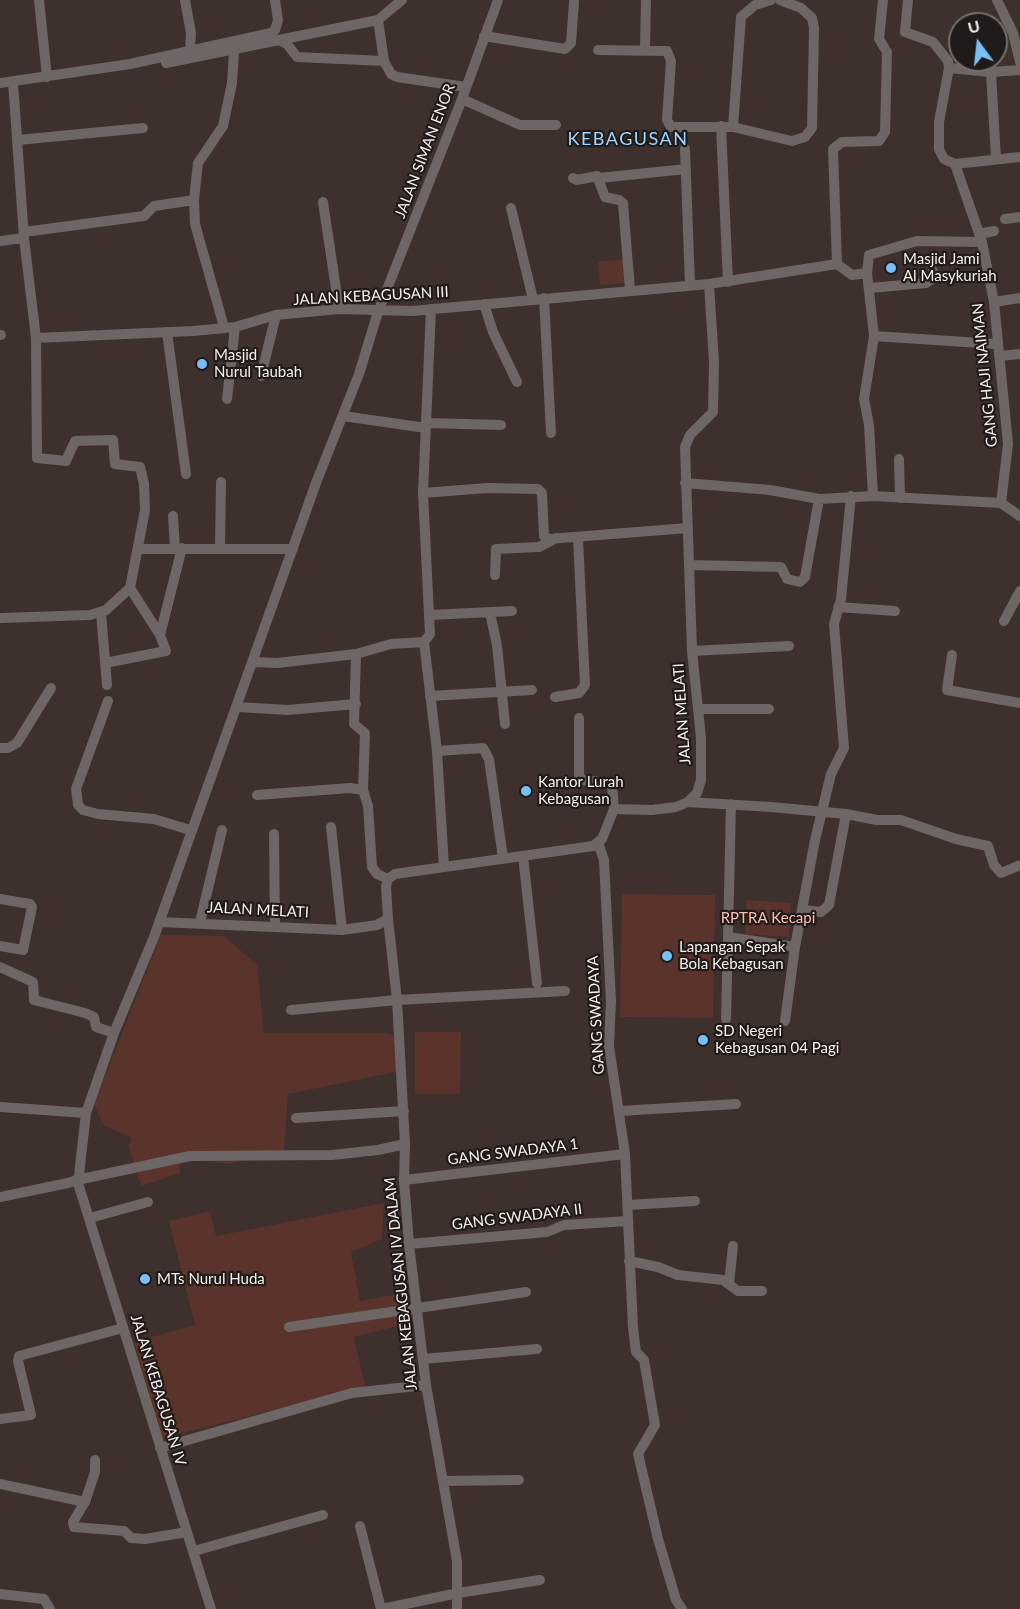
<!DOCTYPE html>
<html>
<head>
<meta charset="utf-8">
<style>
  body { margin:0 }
  #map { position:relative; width:1020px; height:1609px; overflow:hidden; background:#3d302d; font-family:Lato,sans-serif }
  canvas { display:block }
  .north { position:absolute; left:948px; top:12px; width:60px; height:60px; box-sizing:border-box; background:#201a18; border:2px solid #766f6d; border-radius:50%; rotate:345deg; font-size:16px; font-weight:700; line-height:24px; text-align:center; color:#f8efed }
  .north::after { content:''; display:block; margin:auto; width:21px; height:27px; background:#76c0f7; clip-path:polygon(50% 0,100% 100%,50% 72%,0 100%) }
</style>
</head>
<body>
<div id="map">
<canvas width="1020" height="1609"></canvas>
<div class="north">U</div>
</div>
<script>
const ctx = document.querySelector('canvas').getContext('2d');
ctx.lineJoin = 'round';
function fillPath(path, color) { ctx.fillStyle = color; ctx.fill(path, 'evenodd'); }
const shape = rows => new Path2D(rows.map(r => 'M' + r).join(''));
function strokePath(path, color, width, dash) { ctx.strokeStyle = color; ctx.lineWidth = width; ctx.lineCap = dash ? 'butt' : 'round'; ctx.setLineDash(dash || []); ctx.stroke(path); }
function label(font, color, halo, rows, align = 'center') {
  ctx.font = font + ' Lato,sans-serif'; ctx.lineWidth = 4.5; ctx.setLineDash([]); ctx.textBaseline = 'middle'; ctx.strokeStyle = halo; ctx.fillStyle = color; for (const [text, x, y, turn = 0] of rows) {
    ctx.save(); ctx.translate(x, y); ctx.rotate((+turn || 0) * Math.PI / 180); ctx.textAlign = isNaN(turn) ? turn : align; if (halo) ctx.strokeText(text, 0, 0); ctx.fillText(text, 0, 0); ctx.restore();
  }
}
fillPath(shape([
  [625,259,628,282,600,285,598,262],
  [622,894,715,895,713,1018,620,1017],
  [747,900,791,903,789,937,745,934],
  [161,935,224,936,257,965,264,1033,387,1033,396,1036,396,1072,288,1094,284,1152,227,1164,179,1157,180,1173,141,1186,128,1146,132,1138,103,1125,94,1104],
  [415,1032,461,1032,460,1094,415,1094],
  [384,1203,382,1239,351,1252,360,1301,415,1291,417,1321,354,1337,365,1387,163,1438,134,1342,195,1325,169,1221,210,1211,216,1236]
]), '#5a332c');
strokePath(shape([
  [39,0,47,77],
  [185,0,191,33,190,51],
  [908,0,905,32,933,42,948,61,949,68,939,122,939,149,944,159,955,164,982,242,994,302,1008,444,1001,503],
  [997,0,1013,33,1020,62],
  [378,20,384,61,391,74,397,77,466,87],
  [378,20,402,0],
  [484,36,565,49,571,43,574,2],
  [279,40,378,20],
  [645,49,646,0],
  [598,50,667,51,671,61,667,120,671,127,733,127,792,141,805,137,812,128,814,28,812,18,801,8,780,0],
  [166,63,279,40,287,44,297,57,384,61],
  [949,68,991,72,996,159],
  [991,72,1020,70],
  [0,83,130,64,271,33,275,30,278,20,275,0],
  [462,99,520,125,556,125],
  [721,126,728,282],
  [733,127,741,17,755,5,771,0],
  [18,140,143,128],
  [685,149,690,285],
  [955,164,1020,157],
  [573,178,577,180,597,176,605,197,619,200,623,203,630,290],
  [599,178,686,169],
  [323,202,339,309],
  [511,208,533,299],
  [1005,219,1020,217],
  [24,232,144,216,154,206,194,200],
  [979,234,994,231],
  [0,241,24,238],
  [837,264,833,149,842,142,879,141,885,132,887,52,879,39,883,0],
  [870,288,926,283,932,279,933,271],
  [544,298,551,433],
  [994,302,1020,298],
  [484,304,493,332,517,382],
  [224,327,195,224,194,200,198,163,223,126,232,83,234,51],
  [167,332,186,474],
  [0,335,1,335],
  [874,336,996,344],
  [36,338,193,331,235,327,276,315,339,309,412,311,709,284,837,264,852,275,867,273],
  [999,356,1020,354],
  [261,376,276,315],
  [227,399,235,327],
  [343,416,426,428],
  [426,423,501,425],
  [899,459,900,498],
  [685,483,770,490,819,499,873,496,1001,503,1020,516],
  [423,493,431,309],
  [873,496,869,425,864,399,874,336,867,273,869,255,917,241,982,242],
  [173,516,175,549],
  [220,548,221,482],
  [138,549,293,549],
  [689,565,781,567,787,579,800,582,805,577,819,499],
  [495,575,496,549,539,547,556,538],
  [130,588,160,635],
  [838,607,895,611],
  [101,613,107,685],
  [490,613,497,645,505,724],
  [430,615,512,611],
  [0,618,90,615,106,610,130,588,145,510,144,484,140,467,115,464,113,440,75,441,66,461,37,458,36,338,24,238,13,82],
  [1004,621,1020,591],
  [424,642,430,634,423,493,487,488,538,489,542,493,544,536,548,539,688,528],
  [424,642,437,751,444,867],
  [692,651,789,646],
  [356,654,354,724,365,733,363,790],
  [952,655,947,690,1020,703],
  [254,662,277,663,356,654,391,644,424,642],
  [105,663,166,651,160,635,182,548],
  [430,696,532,690],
  [555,697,579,693,585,685,578,538],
  [108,701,76,789,78,805,83,810,98,814,154,819,190,830],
  [238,707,288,710,356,704],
  [698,709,769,709],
  [579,718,579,775,582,780,608,783,612,786,614,809],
  [0,748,8,748,17,743,51,688],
  [437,751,483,748,489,759,503,858],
  [257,795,350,788,363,790,368,806,372,867,377,874,388,879],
  [688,802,771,807,846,814,829,905,821,912,803,910],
  [731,804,728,937,795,947],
  [846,814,877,820,901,820,956,839,988,846,994,865,1001,873,1020,865],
  [331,827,342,930],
  [274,834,275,925],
  [598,843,604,860,611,1001,609,1046,625,1154,633,1328,636,1352,644,1360,655,1425,638,1454,658,1539,676,1600,682,1609],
  [523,856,537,983],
  [0,899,30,904,32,907,23,950,0,946],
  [388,919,397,1000,405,1144,404,1180,409,1244,426,1385,457,1561,457,1609],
  [159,922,342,930,377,925,388,919,386,886,388,879,395,874,593,846,602,839,614,809,652,810,676,807,688,802,697,793,701,780,701,738,692,651,685,447,690,435,713,412,714,362,709,284],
  [200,922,222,830],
  [0,967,33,982,34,1000,85,1013,94,1017,96,1027,114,1033],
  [291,1010,397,1000,565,991],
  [726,1019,728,937],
  [785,1021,795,947,815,840,831,774,844,748,834,624,841,599,851,496],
  [0,1107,86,1113],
  [620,1111,736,1104],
  [296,1118,404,1111],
  [404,1180,625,1154],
  [0,1197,68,1183,77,1180,79,1175,86,1113,114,1033,154,937,316,483,359,374,378,312,462,99,498,0],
  [628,1205,695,1201],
  [90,1218,148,1202],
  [409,1244,547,1232,564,1225,628,1221],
  [629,1261,658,1267,678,1275,723,1280,738,1291,762,1291],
  [729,1284,733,1246],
  [289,1327,526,1292],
  [423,1359,537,1349],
  [0,1419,31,1415,18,1361,19,1356,123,1328],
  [160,1448,352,1393,426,1385],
  [95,1460,95,1472,85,1502,73,1522,74,1527,124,1531,131,1538,145,1539,187,1532],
  [443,1481,519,1480],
  [0,1484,85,1502],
  [360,1526,381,1609],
  [194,1551,323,1515],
  [0,1594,44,1599,50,1609],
  [211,1609,77,1180,190,1156,332,1155,378,1150,405,1144],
  [382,1609,458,1593,540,1580]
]), '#6d6664', 10);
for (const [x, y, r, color] of [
  [891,268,6,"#76c0f7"],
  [202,364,6,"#76c0f7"],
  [526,791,6,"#76c0f7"],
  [667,956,6,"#76c0f7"],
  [703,1040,6,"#76c0f7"],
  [145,1279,6,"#76c0f7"]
]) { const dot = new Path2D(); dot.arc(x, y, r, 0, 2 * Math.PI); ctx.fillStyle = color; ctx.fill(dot); strokePath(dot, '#201a18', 2); }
label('15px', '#f8efed', '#201a18', [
  ["JALAN SIMAN ENOR",425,151,-69],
  ["JALAN KEBAGUSAN III",371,296,-3],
  ["GANG HAJI NAIMAN",985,375,-96],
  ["JALAN MELATI",682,714,-94],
  ["JALAN MELATI",258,910,3],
  ["GANG SWADAYA",596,1015,-93],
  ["GANG SWADAYA 1",513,1152,-7],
  ["GANG SWADAYA II",517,1217,-7],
  ["JALAN KEBAGUSAN IV DALAM",401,1284,-96],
  ["JALAN KEBAGUSAN IV",158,1390,73]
]);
label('15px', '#f8efed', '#201a18', [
  ["Masjid Jami",903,259],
  ["Al Masykuriah",903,276],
  ["Masjid",214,355],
  ["Nurul Taubah",214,372],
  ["Kantor Lurah",538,782],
  ["Kebagusan",538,799],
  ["Lapangan Sepak",679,947],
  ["Bola Kebagusan",679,964],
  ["SD Negeri",715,1031],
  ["Kebagusan 04 Pagi",715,1048],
  ["MTs Nurul Huda",157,1279]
], 'left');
label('15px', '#fbbeb2', '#201a18', [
  ["RPTRA Kecapi",768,918]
]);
ctx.letterSpacing = '1.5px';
label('18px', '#9fd5fe', '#201a18', [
  ["KEBAGUSAN",628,139]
]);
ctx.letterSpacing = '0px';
</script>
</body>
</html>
